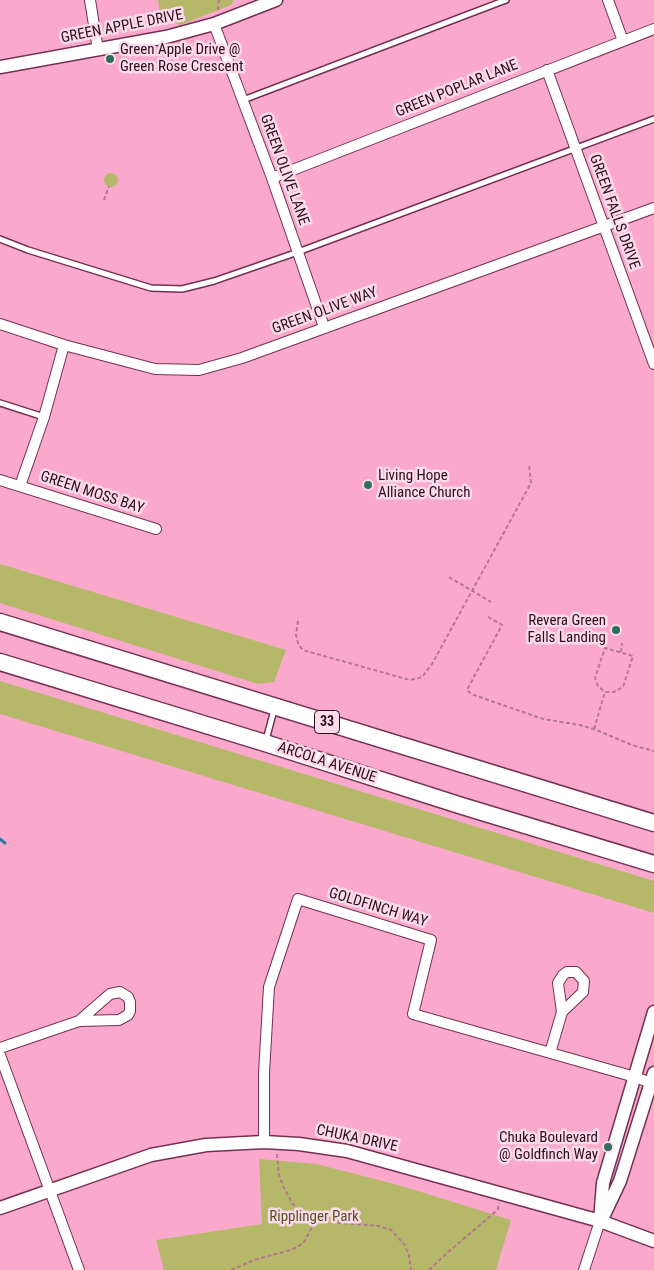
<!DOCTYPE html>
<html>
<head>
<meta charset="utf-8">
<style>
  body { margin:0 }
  canvas { display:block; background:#faa9cd }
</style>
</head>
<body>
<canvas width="654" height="1270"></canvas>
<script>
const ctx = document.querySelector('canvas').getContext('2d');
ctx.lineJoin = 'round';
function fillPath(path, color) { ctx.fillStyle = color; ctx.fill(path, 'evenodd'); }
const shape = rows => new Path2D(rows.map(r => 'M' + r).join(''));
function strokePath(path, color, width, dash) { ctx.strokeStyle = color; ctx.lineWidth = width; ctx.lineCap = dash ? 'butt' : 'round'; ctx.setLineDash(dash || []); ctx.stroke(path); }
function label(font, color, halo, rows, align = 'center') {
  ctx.font = font + ' "Roboto Condensed",sans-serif'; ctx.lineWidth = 5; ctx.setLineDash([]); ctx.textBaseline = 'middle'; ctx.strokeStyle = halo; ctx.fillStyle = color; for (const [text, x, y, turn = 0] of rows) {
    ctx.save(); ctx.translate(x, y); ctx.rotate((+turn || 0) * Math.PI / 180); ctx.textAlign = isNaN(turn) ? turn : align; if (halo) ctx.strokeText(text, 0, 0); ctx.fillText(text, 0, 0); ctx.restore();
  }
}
fillPath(shape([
  [158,0,234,0,231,5,180,25,173,22,162,24],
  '104 180a7 7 0 1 1 14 0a7 7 0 1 1-14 0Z',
  [0,564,286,650,274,682,258,684,0,603],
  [0,681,654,881,654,913,0,714],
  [259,1159,316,1164,402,1186,511,1220,496,1270,164,1270,156,1240,262,1224]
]), '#b5b868');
strokePath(shape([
  [0,839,5,843]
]), '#2f7a9b', 3);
const service = shape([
  [243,100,506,0],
  [0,239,28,250,151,288,182,289,214,281,298,252,654,119],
  [0,403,44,417],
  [266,740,274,710]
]);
const minor = shape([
  [90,0,98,50],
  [608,0,623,41],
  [214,24,272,178,324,327],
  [547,70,654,364],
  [272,178,654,29],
  [0,324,64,345,155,369,199,370,242,358,654,208],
  [0,480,156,529],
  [20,486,44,417,64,345],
  [0,1048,79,1021,119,1020,128,1015,130,1011,130,1002,128,997,120,992,110,994,79,1021],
  [550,1053,562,1012,558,983,563,975,567,972,576,972,584,981,583,992,562,1012],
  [0,1055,79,1270],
  [264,1142,264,1073,269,987,298,899,431,940,413,1014,635,1077,654,1084],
  [584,1270,600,1221]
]);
const tertiary = shape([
  [0,67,166,37,214,24,276,0],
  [0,1208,151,1155,206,1145,264,1142,299,1144,347,1151,600,1221,654,1241],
  [603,1217,620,1181,654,1073],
  [600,1221,603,1183,654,1012]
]);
const primary = shape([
  [0,622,654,823],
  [0,662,265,743,462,806,654,864]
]);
strokePath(service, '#743053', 8);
strokePath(minor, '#743053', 12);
strokePath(tertiary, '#743053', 15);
strokePath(primary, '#743053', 19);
strokePath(shape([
  [218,10,219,0],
  [104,200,109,186],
  [449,577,491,602],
  [488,617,502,625,469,686,467,690,471,694,543,719,580,725,594,729,632,745,654,751],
  [298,621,296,635,298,643,301,648,306,651,410,680,422,677,432,664,531,483,529,465],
  [621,652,622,643],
  [594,729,605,692,614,692,623,687,633,656,605,648,595,678,598,686,605,692],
  [277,1154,279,1175,283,1186,292,1203,301,1212,315,1221,379,1226,391,1230,404,1244,409,1255,411,1270],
  [231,1270,254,1260,291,1250,299,1246,305,1241,315,1221],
  [429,1270,447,1253,494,1213,498,1209,499,1203]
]), '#b67693', 2, [4, 2.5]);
strokePath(service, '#fff', 5);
strokePath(minor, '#fff', 10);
strokePath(tertiary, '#fff', 12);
strokePath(primary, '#fff', 16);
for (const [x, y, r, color] of [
  [110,59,5,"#2f6e5b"],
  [368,485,5,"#2f6e5b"],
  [616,630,5,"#2f6e5b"],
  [608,1147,5,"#2f6e5b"]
]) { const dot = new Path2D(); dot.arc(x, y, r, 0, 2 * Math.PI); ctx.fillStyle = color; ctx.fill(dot); strokePath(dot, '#fddae9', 2); }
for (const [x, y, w] of [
  [327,722,25]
]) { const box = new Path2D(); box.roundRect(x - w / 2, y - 11.5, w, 23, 4); ctx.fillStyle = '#fddae9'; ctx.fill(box); strokePath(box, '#2b0e1d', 1); }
label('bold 14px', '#2b0e1d', null, [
  ["33",327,722]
]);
label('15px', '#2b0e1d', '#fddae9', [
  ["GREEN APPLE DRIVE",122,27,-11],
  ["GREEN POPLAR LANE",457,89,-22],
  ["GREEN OLIVE LANE",284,170,70],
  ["GREEN FALLS DRIVE",614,212,70],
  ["GREEN OLIVE WAY",325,311,-20],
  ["GREEN MOSS BAY",92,493,18],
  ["ARCOLA AVENUE",327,763,18],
  ["GOLDFINCH WAY",378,908,17],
  ["CHUKA DRIVE",357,1139,12]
]);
label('15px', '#2b0e1d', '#fddae9', [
  ["Green Apple Drive @",120,50],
  ["Green Rose Crescent",120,67],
  ["Living Hope",378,476],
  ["Alliance Church",378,493],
  ["Revera Green",606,621,"right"],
  ["Falls Landing",606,638,"right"],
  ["Chuka Boulevard",598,1138,"right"],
  ["@ Goldfinch Way",598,1155,"right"]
], 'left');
label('15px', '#535422', '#fddae9', [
  ["Ripplinger Park",314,1217]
]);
</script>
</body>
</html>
